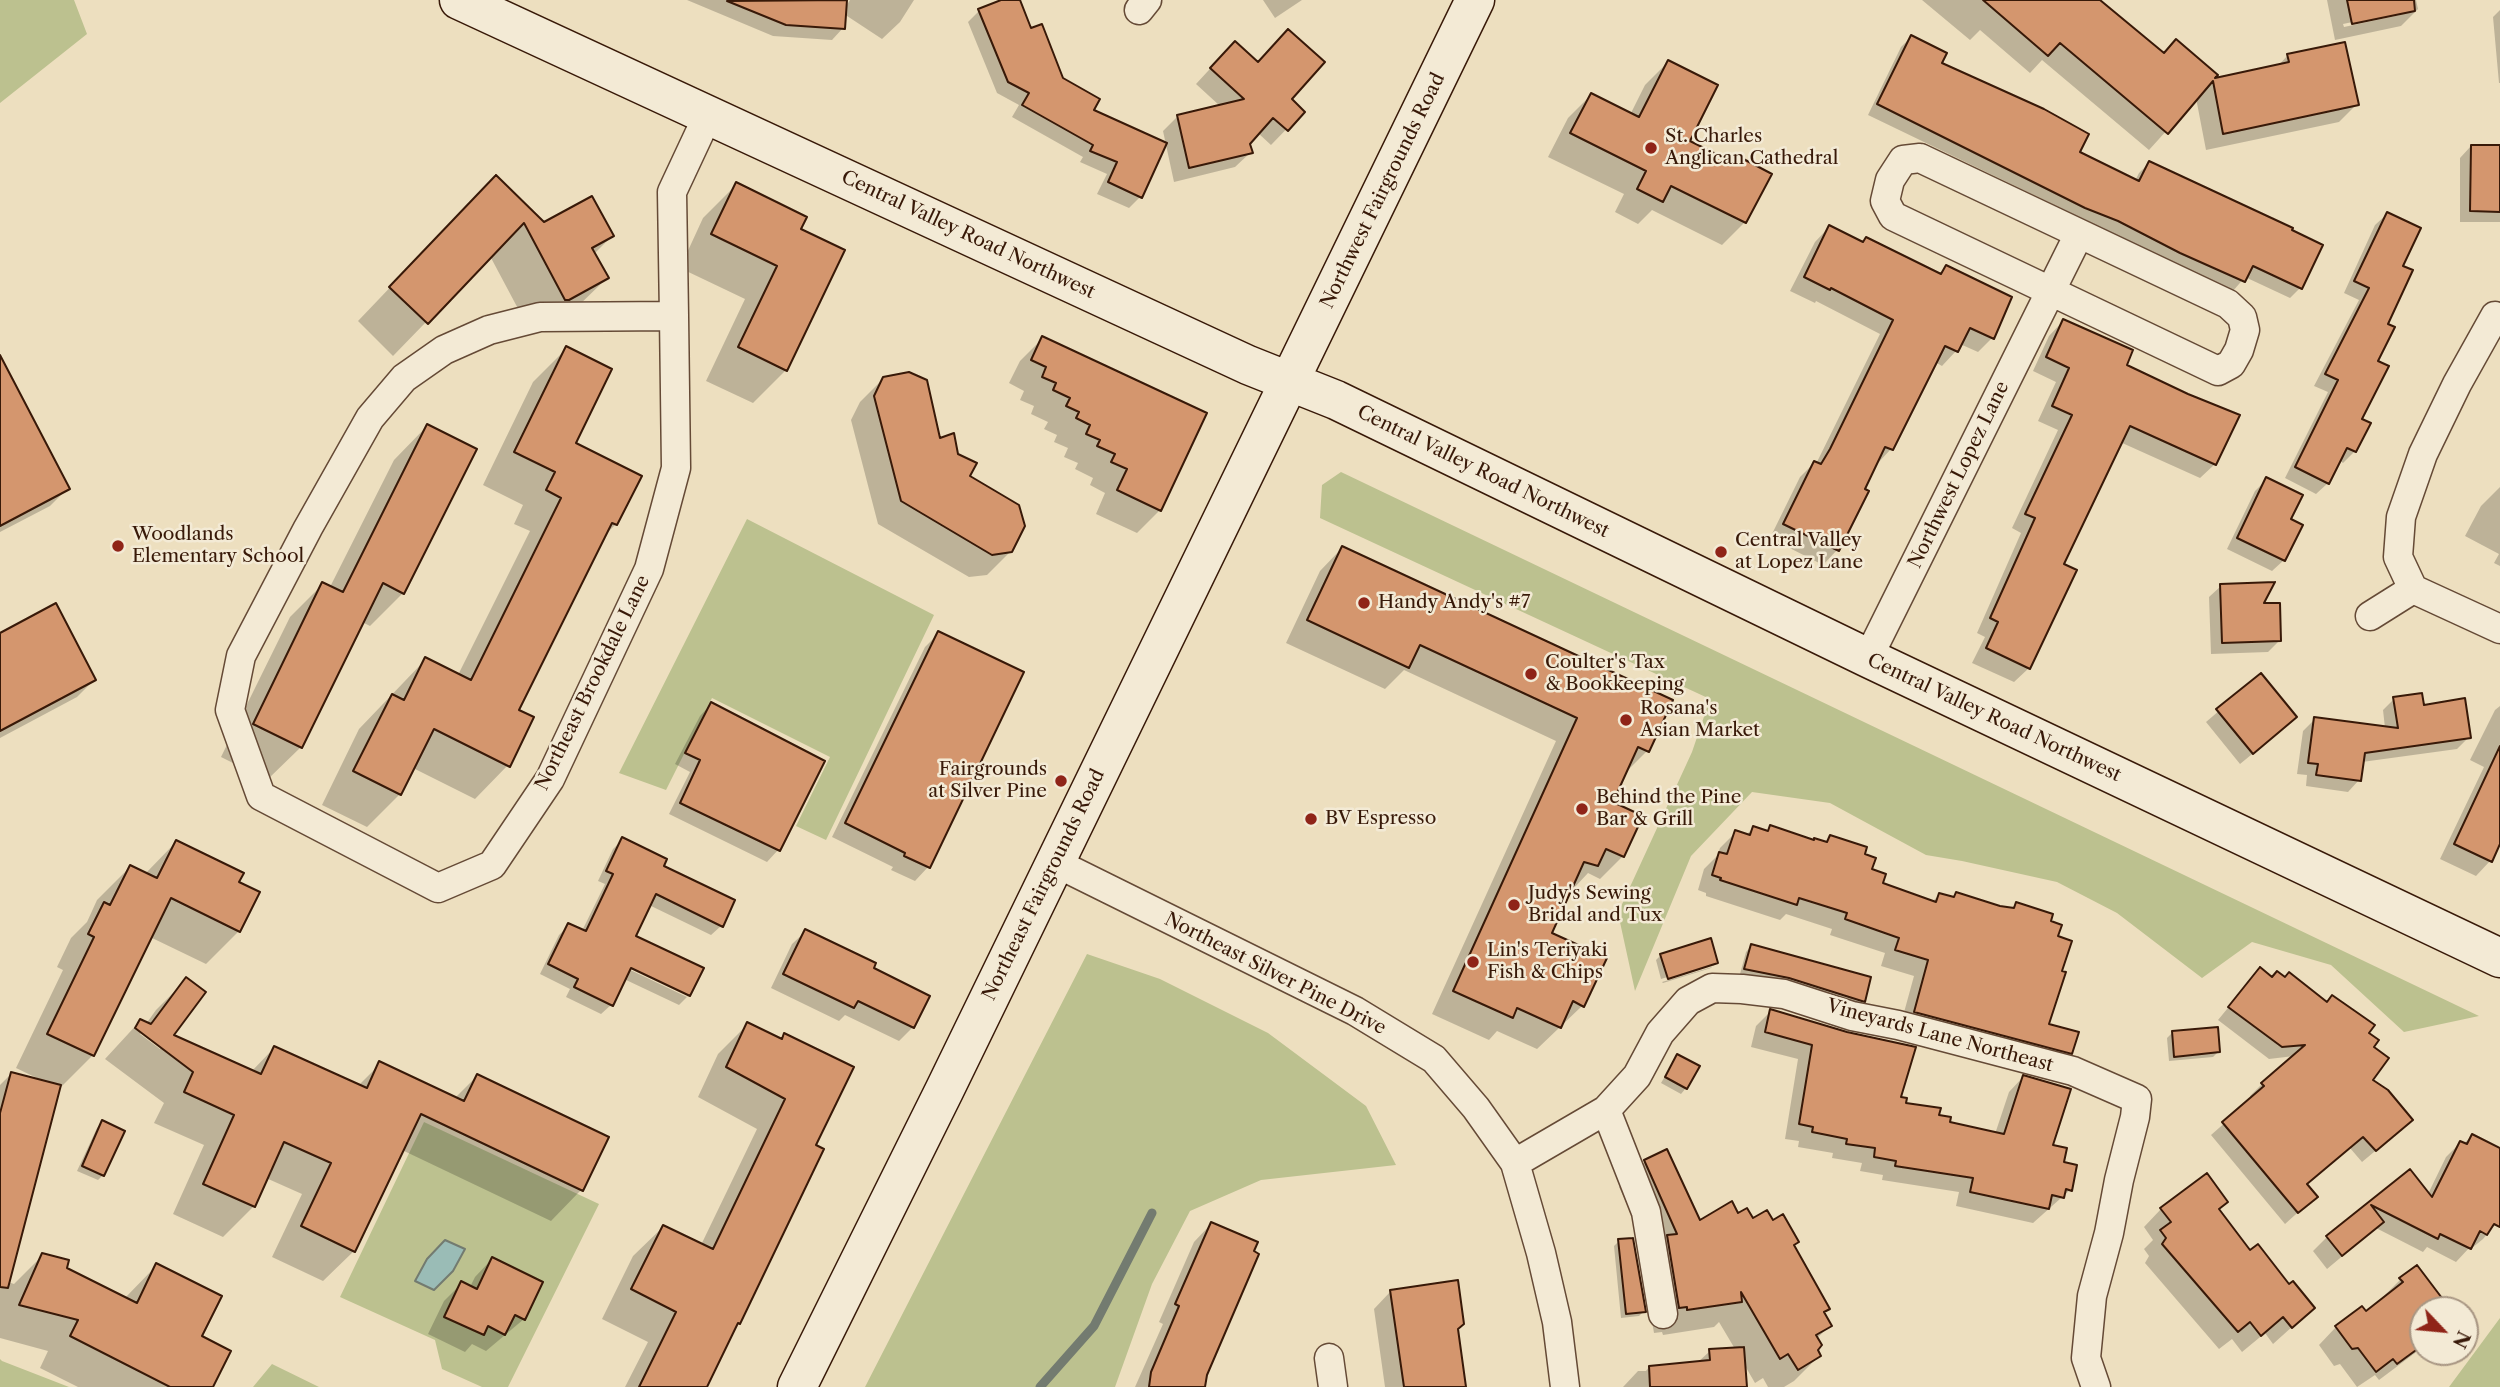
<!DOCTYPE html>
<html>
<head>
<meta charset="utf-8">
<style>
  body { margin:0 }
  #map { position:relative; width:2500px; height:1387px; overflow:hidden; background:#eddfbf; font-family:"Libre Caslon Text",serif }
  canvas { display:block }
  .north { position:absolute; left:2409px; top:1296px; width:70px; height:70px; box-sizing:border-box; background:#f3ead5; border:2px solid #a89683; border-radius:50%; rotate:116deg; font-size:19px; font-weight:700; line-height:28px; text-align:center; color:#381908 }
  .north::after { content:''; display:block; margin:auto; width:24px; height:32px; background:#8f2418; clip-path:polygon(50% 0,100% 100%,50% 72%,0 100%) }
</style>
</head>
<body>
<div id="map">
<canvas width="2500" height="1387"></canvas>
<div class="north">N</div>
</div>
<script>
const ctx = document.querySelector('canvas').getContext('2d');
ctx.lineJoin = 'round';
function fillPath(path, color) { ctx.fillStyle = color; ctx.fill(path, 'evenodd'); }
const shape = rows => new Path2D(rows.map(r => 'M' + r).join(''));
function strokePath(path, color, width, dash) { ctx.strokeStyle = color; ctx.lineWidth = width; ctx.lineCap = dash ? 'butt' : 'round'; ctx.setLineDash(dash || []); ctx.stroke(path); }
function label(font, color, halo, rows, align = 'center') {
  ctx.font = font + ' "Libre Caslon Text",serif'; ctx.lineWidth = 5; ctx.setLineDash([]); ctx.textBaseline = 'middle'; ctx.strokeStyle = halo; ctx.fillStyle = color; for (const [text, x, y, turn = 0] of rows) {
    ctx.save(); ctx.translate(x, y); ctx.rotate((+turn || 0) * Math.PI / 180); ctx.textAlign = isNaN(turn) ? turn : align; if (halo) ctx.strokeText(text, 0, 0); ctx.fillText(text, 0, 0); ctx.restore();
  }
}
fillPath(shape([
  [0,0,74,0,87,34,0,103],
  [1341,472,2479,1016,2404,1032,2331,965,2252,942,2202,978,2117,913,2057,882,1962,861,1926,855,1830,803,1752,792,1691,856,1635,991,1618,913,1692,752,1710,699,1320,518,1322,485],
  [747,519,934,615,826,840,796,826,830,757,712,698,666,790,619,773],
  [1087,954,1160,979,1268,1033,1366,1106,1396,1165,1261,1180,1190,1211,1152,1284,1115,1387,865,1387],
  [424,1122,599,1204,508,1387,482,1387,442,1369,435,1340,340,1297],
  [2500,1318,2500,1387,2449,1387],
  [0,1359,2,1361,69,1387,0,1387],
  [272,1364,319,1387,253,1387]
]), '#bcc18f');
const water = shape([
  [445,1240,465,1249,453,1271,434,1290,415,1281,427,1259,445,1240]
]);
fillPath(water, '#9abcb6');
strokePath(water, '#737b70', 2);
fillPath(shape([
  [687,0,845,0,845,8,850,0,914,0,900,22,882,39,844,14,843,28,832,40,773,36],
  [1006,0,1009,0,1062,79,1091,110,1140,197,1129,208,1097,194,1107,174,1080,162,1083,157,1012,117,1019,105,997,93,968,22,979,11],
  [1263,0,1302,0,1275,18],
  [1922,0,2076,0,2163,55,2211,81,2277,67,2288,55,2357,104,2339,122,2206,150,2196,98,2149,150,2042,60,2030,73,1980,30,1970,40],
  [2327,0,2416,0,2418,9,2401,26,2335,40],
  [2400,12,2400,15,2344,27,2343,24],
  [2500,10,2500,83,2499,83,2493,17],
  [1911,37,1940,64,2078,153,2135,181,2139,173,2149,163,2300,288,2290,298,2245,277,2233,291,1868,115,1901,47],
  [1220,58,1257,64,1303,112,1271,145,1258,133,1249,143,1251,152,1235,167,1174,182,1163,131,1178,116,1220,106,1196,84],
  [1668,62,1687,142,1728,162,1734,157,1745,222,1722,245,1652,210,1638,224,1615,212,1624,194,1548,157,1568,118,1591,95,1630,115,1645,85],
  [2471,146,2500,147,2500,222,2460,222,2460,158],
  [736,185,799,230,786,370,753,403,706,381,745,299,680,268,703,218],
  [463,211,612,236,594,254,607,278,573,311,531,333,490,256,393,356,358,321],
  [2387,214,2400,266,2360,420,2355,451,2343,463,2339,460,2328,483,2316,494,2285,478,2328,392,2314,386,2359,300,2344,293,2375,225],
  [1829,227,1938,275,1946,267,1992,338,1978,352,1960,344,1956,351,1942,366,1935,362,1891,449,1877,464,1862,490,1866,492,1837,550,1823,565,1770,538,1800,477,1814,463,1816,464,1880,334,1816,301,1815,303,1790,291,1815,242],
  [2063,321,2125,366,2215,464,2200,478,2120,442,2062,565,2029,668,2014,682,1972,663,1985,637,1977,633,2021,533,2012,528,2058,430,2038,421,2056,382,2033,371,2049,336],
  [1043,338,1160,510,1137,533,1096,514,1105,493,1090,485,1093,478,1075,469,1078,463,1064,457,1068,448,1054,442,1057,435,1044,429,1048,422,1031,414,1034,406,1020,400,1024,391,1009,383,1020,361],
  [566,349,573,444,616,524,603,537,517,711,508,765,475,799,413,768,400,794,367,827,322,805,359,729,426,659,458,675,530,531,514,524,523,505,483,485,533,382],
  [0,360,68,488,50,506,0,532],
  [884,378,938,440,957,455,1011,551,987,575,969,577,878,524,851,420,860,402],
  [427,426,403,593,370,626,362,622,301,747,267,780,221,757,290,617,323,584,330,587,394,460],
  [2267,479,2289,520,2284,560,2272,571,2227,549,2255,491],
  [2500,487,2500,566,2494,563,2499,554,2465,536,2481,506],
  [1342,548,1647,751,1624,774,1611,803,1623,856,1600,879,1588,873,1574,888,1571,887,1550,933,1582,1006,1537,1049,1497,1031,1489,1040,1432,1014,1556,741,1404,670,1385,689,1286,643,1320,571],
  [2221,586,2262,605,2280,640,2268,652,2211,654,2209,597],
  [939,633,1022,673,928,867,915,881,891,870,893,867,832,837,925,647],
  [0,635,94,680,77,697,0,738],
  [2261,675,2284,728,2240,764,2206,722],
  [2394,699,2422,707,2469,737,2457,749,2362,762,2359,780,2348,792,2306,786,2307,775,2297,774,2303,731,2315,719,2385,728,2383,710],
  [711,704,778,850,767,862,669,814,690,772,675,764,700,716],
  [2500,706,2500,846,2498,845,2490,861,2476,876,2440,859,2484,767,2470,760,2495,710],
  [1771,827,1813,841,1824,843,1830,837,1863,856,1881,884,1932,902,1939,895,1952,898,1957,894,2010,909,2016,904,2048,922,2056,937,2047,1025,2071,1053,2055,1068,1900,1027,1914,976,1881,966,1885,953,1830,935,1832,929,1786,914,1780,920,1706,896,1706,893,1698,890,1704,869,1717,856,1720,848,1736,832,1746,835,1753,828,1766,832],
  [623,839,665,859,662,867,733,901,721,926,711,935,649,905,634,937,701,969,687,997,687,993,624,963,622,966,687,997,679,1005,624,979,611,1005,601,1014,566,997,570,989,540,974,559,935,569,925,582,931,605,884,598,881,613,849],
  [176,842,237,883,239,931,206,964,150,937,93,1055,58,1090,8,1282,14,1284,43,1255,124,1299,157,1265,199,1337,211,1387,78,1387,40,1368,48,1351,0,1338,0,1085,11,1074,40,1081,41,1080,16,1068,63,970,57,967,71,938,87,922,97,900,130,867,145,874],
  [806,931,871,969,913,1027,899,1041,845,1015,839,1021,771,988,792,944],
  [1751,946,1863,1001,1858,1006,1783,983,1740,974,1746,952],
  [1661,955,1716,963,1713,966,1713,963,1661,979,1656,960],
  [1712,967,1711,968,1663,983,1662,982],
  [2260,969,2271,979,2366,1033,2372,1047,2371,1081,2398,1132,2362,1162,2350,1148,2306,1185,2315,1197,2285,1224,2211,1135,2252,1099,2250,1096,2262,1084,2294,1056,2269,1059,2218,1020],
  [187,979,171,1035,251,1072,274,1048,358,1086,380,1064,454,1099,477,1076,606,1138,581,1190,551,1221,402,1150,354,1251,323,1281,272,1257,302,1194,266,1178,254,1206,223,1237,173,1214,204,1145,154,1123,164,1103,105,1059,140,1021,146,1024,156,1010],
  [142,1031,160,1045,160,1049,140,1034],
  [1771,1011,1904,1104,1937,1117,1947,1125,1995,1134,2009,1092,2023,1077,2051,1146,2061,1164,2070,1190,2033,1223,1956,1206,1959,1192,1882,1180,1883,1175,1860,1171,1862,1163,1832,1158,1833,1153,1798,1147,1799,1141,1785,1139,1798,1059,1751,1047,1756,1026],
  [748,1024,780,1040,785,1035,814,1146,822,1150,738,1323,705,1387,625,1387,648,1342,602,1319,633,1256,663,1227,701,1245,757,1129,698,1097,718,1054],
  [2173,1032,2218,1052,2213,1057,2169,1061,2167,1038],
  [1677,1056,1686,1088,1681,1094,1661,1083],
  [102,1122,103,1175,98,1180,77,1171,97,1128],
  [2472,1136,2500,1150,2500,1219,2483,1239,2472,1248,2470,1247,2456,1262,2427,1247,2423,1252,2376,1228,2327,1269,2313,1251,2327,1237,2410,1172,2428,1194,2446,1157,2460,1143,2463,1144],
  [1666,1151,1699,1223,1738,1215,1752,1221,1793,1246,1828,1308,1823,1313,1830,1326,1816,1339,1816,1350,1819,1356,1794,1381,1784,1387,1768,1387,1763,1378,1755,1383,1744,1364,1745,1387,1623,1387,1638,1371,1646,1371,1649,1367,1697,1363,1710,1351,1735,1349,1719,1322,1714,1327,1663,1335,1662,1332,1654,1333,1642,1262,1650,1254,1619,1187,1645,1162],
  [2206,1175,2218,1210,2250,1252,2313,1308,2273,1344,2265,1333,2242,1352,2232,1339,2219,1349,2145,1263,2149,1256,2144,1249,2153,1240,2144,1227,2161,1209],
  [1211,1224,1200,1387,1135,1387,1163,1324,1159,1322,1194,1242],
  [1619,1241,1644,1311,1639,1316,1621,1318,1614,1246],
  [492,1259,524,1319,486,1351,472,1344,465,1352,428,1334,444,1301,462,1283,470,1287,475,1277],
  [2416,1268,2423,1310,2423,1347,2379,1380,2375,1375,2357,1387,2340,1364,2334,1366,2319,1345,2336,1327,2362,1308,2365,1313,2384,1299,2383,1297,2401,1279],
  [1391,1291,1457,1330,1464,1387,1385,1387,1374,1309]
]), '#0003');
strokePath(shape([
  [1040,1387,1094,1326,1152,1213]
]), '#737b70', 9);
const building = shape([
  [847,0,845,29,786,25,727,1,847,0],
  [1001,0,1020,0,1031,28,1042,24,1063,78,1100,99,1094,110,1167,143,1142,198,1108,182,1117,162,1090,151,1093,145,1022,105,1029,93,1008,82,978,9,1001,0],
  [1983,0,2100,0,2164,53,2176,39,2218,75,2215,78,2289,62,2287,54,2345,42,2359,105,2223,134,2213,81,2168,134,2060,43,2048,56,1983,0],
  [2347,0,2414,0,2415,11,2352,24,2347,0],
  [1288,29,1325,62,1292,99,1305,112,1288,131,1273,118,1250,144,1253,153,1189,168,1177,115,1244,99,1210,68,1235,41,1258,62,1288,29],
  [1911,35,1947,53,1942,63,2044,109,2089,134,2080,152,2139,181,2149,161,2293,228,2292,230,2323,245,2302,289,2253,266,2245,282,2180,253,2118,221,2085,208,1877,104,1911,35],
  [1668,60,1718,85,1690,141,1730,161,1734,154,1772,174,1746,223,1671,186,1663,202,1637,189,1646,171,1570,133,1591,93,1639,117,1668,60],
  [2471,145,2500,145,2500,212,2470,211,2471,145],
  [496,175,544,222,592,196,614,236,592,248,609,278,569,300,565,300,524,223,428,324,389,287,496,175],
  [736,182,807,217,801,229,845,250,787,371,738,347,777,266,711,234,736,182],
  [2387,212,2421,228,2403,266,2413,270,2388,324,2395,327,2378,361,2389,366,2362,419,2371,423,2356,452,2347,448,2329,484,2295,467,2338,380,2325,374,2369,288,2354,281,2387,212],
  [1829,225,1863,242,1866,237,1941,274,1946,265,2012,297,1994,339,1970,328,1958,352,1945,346,1893,450,1885,447,1865,489,1869,491,1839,551,1783,524,1814,461,1821,464,1830,449,1893,320,1831,288,1830,290,1804,277,1829,225],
  [2063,319,2133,350,2127,365,2188,394,2240,415,2216,465,2130,426,2064,564,2077,570,2030,669,1986,648,1998,622,1990,618,2035,518,2025,514,2072,415,2052,406,2069,368,2046,357,2063,319],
  [1042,336,1207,413,1161,511,1117,490,1127,469,1111,462,1115,454,1097,446,1100,440,1086,434,1090,425,1076,418,1079,412,1066,406,1070,398,1053,390,1056,383,1042,377,1046,367,1031,360,1042,336],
  [566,346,612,369,576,443,642,476,617,525,612,523,519,710,534,717,510,767,434,729,401,795,353,771,392,694,404,700,425,657,471,680,561,498,546,490,555,472,514,452,566,346],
  [0,355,70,489,0,526,0,355],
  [909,372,927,380,940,438,954,433,958,454,977,463,970,476,1019,505,1025,526,1012,552,992,555,901,501,874,396,883,377,909,372],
  [427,424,477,449,404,594,383,583,302,748,253,724,322,582,343,592,427,424],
  [2266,477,2303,495,2291,519,2303,525,2285,561,2237,538,2266,477],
  [1342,546,1673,700,1649,752,1638,747,1613,802,1643,816,1624,857,1606,849,1598,866,1584,862,1552,933,1607,958,1584,1007,1573,1001,1561,1028,1517,1008,1513,1018,1453,991,1577,718,1420,645,1409,668,1307,620,1342,546],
  [2275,582,2264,603,2280,603,2281,641,2222,643,2220,584,2275,582],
  [56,603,96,680,0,731,0,633,56,603],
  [938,631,1024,672,930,868,904,856,905,853,845,823,938,631],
  [2261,673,2297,717,2253,754,2216,709,2261,673],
  [2422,693,2424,705,2465,698,2471,738,2365,753,2361,781,2316,775,2318,764,2308,763,2314,717,2398,728,2393,697,2422,693],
  [711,702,825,761,780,851,680,803,700,760,685,753,711,702],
  [2500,746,2500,844,2492,862,2454,844,2500,746],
  [1770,825,1814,840,1814,838,1827,842,1830,835,1867,847,1865,854,1876,858,1872,869,1886,874,1883,883,1936,902,1939,893,1954,897,1956,892,2000,906,2014,908,2016,902,2053,914,2051,921,2062,925,2058,936,2072,941,2062,971,2066,972,2049,1024,2079,1032,2072,1054,1914,1012,1928,960,1895,950,1899,938,1845,919,1847,913,1799,898,1797,905,1720,880,1721,878,1712,875,1719,852,1727,854,1735,830,1750,835,1753,826,1768,831,1770,825],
  [622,837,667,859,664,866,735,900,723,927,656,894,636,936,704,968,690,996,631,968,613,1006,574,987,578,979,548,964,568,923,586,931,613,874,606,871,622,837],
  [176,840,244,873,239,882,260,892,240,932,171,898,94,1056,47,1034,94,937,88,934,104,902,110,905,130,865,157,878,176,840],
  [805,929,876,963,874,968,930,996,914,1028,858,1001,854,1008,783,974,805,929],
  [1711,938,1718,963,1668,979,1660,954,1711,938],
  [1751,944,1871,977,1865,1002,1789,978,1744,969,1751,944],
  [2260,967,2272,977,2277,971,2285,977,2289,972,2327,1002,2332,995,2375,1025,2369,1033,2379,1040,2374,1047,2389,1058,2373,1080,2388,1090,2413,1120,2376,1151,2363,1137,2307,1184,2318,1197,2298,1213,2222,1122,2264,1086,2261,1083,2305,1045,2282,1047,2228,1007,2260,967],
  [186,977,206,992,174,1035,261,1074,274,1046,367,1088,379,1061,464,1101,477,1074,609,1137,583,1191,421,1114,355,1252,301,1226,331,1163,284,1142,255,1207,203,1184,234,1115,184,1092,193,1072,135,1028,140,1019,151,1024,186,977],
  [1770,1009,1847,1032,1916,1047,1901,1097,1907,1098,1906,1103,1941,1108,1939,1115,1951,1117,1950,1122,2004,1134,2023,1075,2071,1089,2053,1145,2067,1148,2064,1162,2077,1165,2072,1191,2066,1189,2064,1198,2052,1195,2049,1209,1970,1192,1973,1178,1895,1166,1896,1161,1874,1157,1875,1148,1846,1144,1847,1139,1812,1132,1813,1127,1799,1124,1812,1045,1765,1032,1770,1009],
  [747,1022,782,1039,784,1033,854,1067,816,1145,824,1149,740,1324,738,1323,707,1387,639,1387,676,1312,631,1289,663,1225,713,1249,785,1099,726,1067,747,1022],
  [2218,1027,2220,1052,2174,1057,2172,1031,2218,1027],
  [1677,1054,1700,1066,1687,1089,1665,1077,1677,1054],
  [11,1072,61,1085,8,1288,0,1287,0,1113,11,1072],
  [102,1120,125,1131,104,1176,82,1166,102,1120],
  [2472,1134,2500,1148,2500,1227,2494,1224,2487,1235,2480,1231,2471,1249,2440,1234,2438,1239,2371,1205,2384,1222,2342,1256,2326,1236,2410,1169,2432,1197,2460,1141,2467,1144,2472,1134],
  [1667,1149,1700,1220,1732,1201,1738,1213,1747,1208,1753,1218,1767,1210,1773,1220,1783,1214,1799,1242,1794,1245,1830,1309,1824,1312,1832,1326,1816,1335,1822,1345,1818,1350,1821,1356,1798,1370,1788,1354,1780,1359,1741,1292,1742,1302,1687,1310,1687,1307,1679,1308,1667,1235,1677,1234,1644,1160,1667,1149],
  [2207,1173,2228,1202,2219,1209,2250,1250,2258,1244,2289,1284,2293,1281,2315,1308,2292,1328,2283,1317,2261,1336,2250,1322,2238,1332,2162,1244,2166,1238,2160,1230,2171,1222,2160,1208,2207,1173],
  [1211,1222,1258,1242,1254,1251,1259,1254,1207,1375,1205,1387,1149,1387,1151,1372,1179,1306,1175,1304,1211,1222],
  [1633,1238,1646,1312,1626,1314,1618,1239,1633,1238],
  [42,1253,69,1260,67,1268,137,1303,156,1263,222,1296,202,1336,231,1351,213,1387,170,1387,70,1336,78,1320,19,1305,42,1253],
  [492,1257,543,1282,525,1320,515,1315,505,1335,488,1326,484,1335,444,1317,461,1281,477,1289,492,1257],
  [2417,1265,2451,1310,2423,1310,2423,1345,2397,1364,2393,1359,2376,1372,2358,1348,2352,1349,2335,1326,2362,1306,2366,1311,2403,1282,2399,1278,2417,1265],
  [1458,1280,1464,1324,1458,1329,1466,1387,1404,1387,1390,1290,1458,1280],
  [1744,1347,1747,1387,1650,1387,1649,1366,1710,1360,1709,1349,1744,1347]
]);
fillPath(building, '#d4966e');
strokePath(building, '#381908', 2);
const minor = shape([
  [1139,10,1147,0],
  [1920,158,2228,304,2242,317,2245,330,2239,350,2231,364,2218,371,1893,216,1885,201,1890,180,1903,160,1920,158],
  [674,316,540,317,489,330,444,350,404,378,370,418,308,528,241,656,230,710,261,796,438,888,492,865,550,779,649,569,676,468,674,316,672,192,708,115],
  [2495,316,2457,384,2423,454,2401,517,2398,557,2413,589,2500,629],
  [2370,616,2413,589],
  [1868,658,2079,234],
  [1054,862,1355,1011,1434,1059,1476,1108,1515,1163,1541,1253,1557,1322,1565,1387],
  [1606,1110,1646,1212,1663,1314],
  [1515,1163,1606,1110,1637,1076,1660,1033,1688,1001,1712,988,1742,989,1784,994,1852,1016,1898,1025,2073,1071,2137,1099,2135,1117,2119,1180,2109,1233,2092,1296,2086,1358,2096,1387],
  [1329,1358,1333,1387]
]);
const secondary = shape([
  [459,0,1248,365,1336,400,1868,658,2500,958],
  [797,1387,944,1091,1475,0]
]);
strokePath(minor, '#654a36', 31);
strokePath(secondary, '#381908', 41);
strokePath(minor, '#f3ead5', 28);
strokePath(secondary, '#f3ead5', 38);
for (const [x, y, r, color] of [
  [1651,148,7,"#8f2418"],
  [118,546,7,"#8f2418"],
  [1721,552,7,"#8f2418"],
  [1364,603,7,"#8f2418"],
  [1531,674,7,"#8f2418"],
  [1626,720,7,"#8f2418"],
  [1061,781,7,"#8f2418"],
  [1582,809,7,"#8f2418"],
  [1311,819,7,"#8f2418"],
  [1514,905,7,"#8f2418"],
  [1473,962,7,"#8f2418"]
]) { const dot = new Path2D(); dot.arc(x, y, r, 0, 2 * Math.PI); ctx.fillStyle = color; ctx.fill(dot); strokePath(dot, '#f3ead5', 2.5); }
label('19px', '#381908', '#f3ead5', [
  ["St. Charles",1665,137],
  ["Anglican Cathedral",1665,159],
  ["Woodlands",132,535],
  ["Elementary School",132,557],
  ["Central Valley",1735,541],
  ["at Lopez Lane",1735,563],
  ["Handy Andy's #7",1378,603],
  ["Coulter's Tax",1545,663],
  ["& Bookkeeping",1545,685],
  ["Rosana's",1640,709],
  ["Asian Market",1640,731],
  ["Fairgrounds",1047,770,"right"],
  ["at Silver Pine",1047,792,"right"],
  ["Behind the Pine",1596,798],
  ["Bar & Grill",1596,820],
  ["BV Espresso",1325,819],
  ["Judy's Sewing",1528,894],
  ["Bridal and Tux",1528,916],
  ["Lin's Teriyaki",1487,951],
  ["Fish & Chips",1487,973]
], 'left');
label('19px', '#381908', '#f3ead5', [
  ["Northwest Fairgrounds Road",1383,191,-64],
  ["Central Valley Road Northwest",968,235,25],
  ["Central Valley Road Northwest",1483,472,26],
  ["Northwest Lopez Lane",1959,475,-64],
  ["Northeast Brookdale Lane",593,683,-64],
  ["Central Valley Road Northwest",1994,718,25],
  ["Northeast Fairgrounds Road",1044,885,-64],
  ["Northeast Silver Pine Drive",1275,974,27],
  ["Vineyards Lane Northeast",1940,1036,15]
]);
</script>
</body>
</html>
